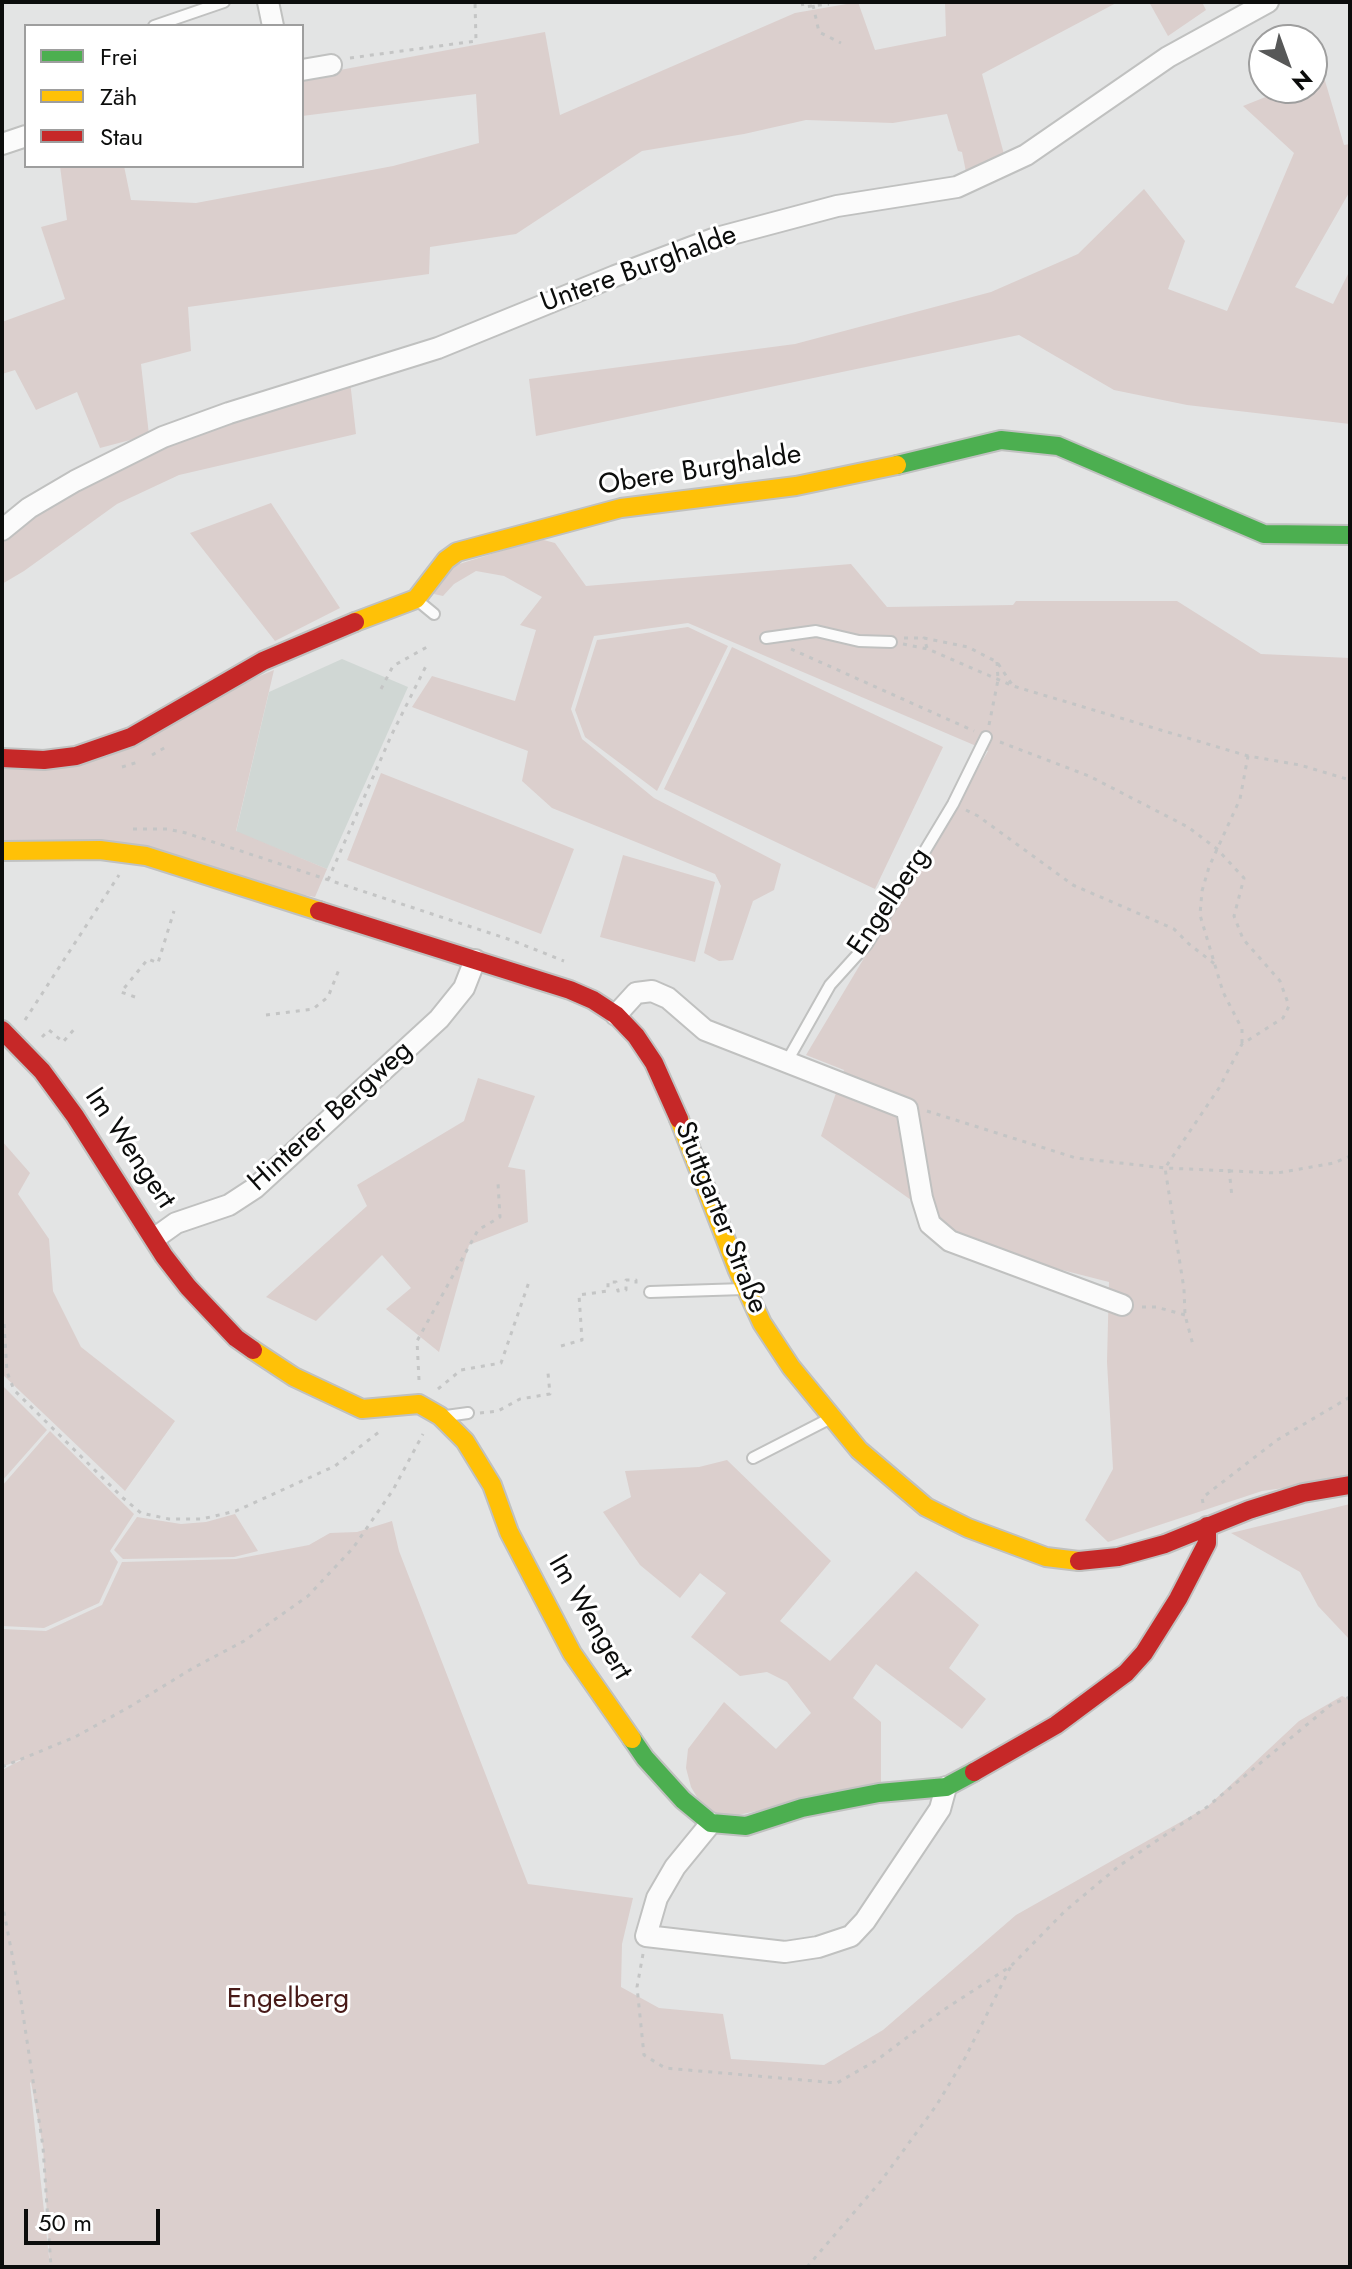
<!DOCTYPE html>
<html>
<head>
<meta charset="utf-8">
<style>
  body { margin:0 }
  #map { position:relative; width:1352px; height:2269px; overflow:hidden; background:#e3e4e4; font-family:Jost,sans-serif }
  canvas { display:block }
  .frame { position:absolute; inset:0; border:4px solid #0c0d0c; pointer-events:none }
  .legend { position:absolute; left:24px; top:24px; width:280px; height:144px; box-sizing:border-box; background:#fff; border:2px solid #9e9e9e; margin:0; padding:10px 14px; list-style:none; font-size:24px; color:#0c0d0c }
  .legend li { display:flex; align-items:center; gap:16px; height:40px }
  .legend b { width:40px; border:2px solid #9e9e9e }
  .north { position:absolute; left:1248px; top:24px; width:80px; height:80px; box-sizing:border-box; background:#fff; border:2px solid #9e9e9e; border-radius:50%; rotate:139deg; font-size:22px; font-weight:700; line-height:32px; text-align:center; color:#0c0d0c }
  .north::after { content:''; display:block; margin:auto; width:28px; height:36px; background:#575858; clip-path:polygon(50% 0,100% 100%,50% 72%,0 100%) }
  .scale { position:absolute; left:24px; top:2209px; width:136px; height:36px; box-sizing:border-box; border:4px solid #0c0d0c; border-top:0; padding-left:10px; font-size:24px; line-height:28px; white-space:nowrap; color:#0c0d0c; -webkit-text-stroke:6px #fff; paint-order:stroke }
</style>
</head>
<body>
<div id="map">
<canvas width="1352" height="2269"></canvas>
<div class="frame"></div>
<ul class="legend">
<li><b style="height:10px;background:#4caf50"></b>Frei</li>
<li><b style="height:10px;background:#ffc107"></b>Zäh</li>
<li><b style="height:10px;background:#c62828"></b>Stau</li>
</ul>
<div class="north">N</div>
<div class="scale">50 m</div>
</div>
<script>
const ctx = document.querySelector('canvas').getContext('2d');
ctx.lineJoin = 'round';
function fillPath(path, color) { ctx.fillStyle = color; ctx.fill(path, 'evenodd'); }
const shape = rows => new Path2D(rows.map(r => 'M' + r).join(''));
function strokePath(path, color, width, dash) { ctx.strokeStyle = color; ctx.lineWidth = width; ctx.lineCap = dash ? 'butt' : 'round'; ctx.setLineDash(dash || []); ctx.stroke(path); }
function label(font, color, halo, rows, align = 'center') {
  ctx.font = font + ' Jost,sans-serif'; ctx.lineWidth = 6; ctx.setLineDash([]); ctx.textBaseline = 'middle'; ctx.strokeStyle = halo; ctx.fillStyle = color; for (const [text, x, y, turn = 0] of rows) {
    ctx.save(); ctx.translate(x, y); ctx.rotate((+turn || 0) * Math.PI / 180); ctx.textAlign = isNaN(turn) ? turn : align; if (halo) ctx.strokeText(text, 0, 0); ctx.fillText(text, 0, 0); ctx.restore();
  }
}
fillPath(shape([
  [342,659,408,687,327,869,236,832,269,692]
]), '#d0d7d4');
fillPath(shape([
  [858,2,875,50,946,36,945,2,1118,2,982,74,1004,154,966,172,962,152,958,151,947,114,893,123,806,120,744,134,642,151,516,234,430,247,429,274,188,307,191,351,141,364,149,435,100,448,77,392,36,410,15,370,2,374,2,322,65,299,41,227,67,220,60,166,124,166,131,200,196,203,393,166,479,143,476,94,302,116,302,77,545,32,560,115,795,13],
  [1149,2,1202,2,1206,10,1168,36],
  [1323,74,1344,145,1350,144,1350,191,1295,287,1333,304,1350,270,1350,424,1187,405,1114,390,1019,335,536,436,529,379,795,344,991,292,1078,254,1144,189,1185,241,1168,289,1227,311,1294,153,1243,106,1288,88,1312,88,1312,78],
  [350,381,356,434,179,475,117,504,24,571,2,584,2,539,28,517,113,466,214,427],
  [271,503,340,608,275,641,190,533],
  [540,539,555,543,586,586,851,564,887,607,1013,605,1016,601,1177,601,1261,654,1350,658,1350,1479,1262,1491,1108,1542,1085,1520,1113,1469,1107,1362,1109,1282,980,1249,821,1136,844,1070,806,1055,988,751,688,623,594,636,571,709,582,739,654,798,781,864,774,890,753,901,733,960,719,961,704,953,721,886,715,874,552,808,522,781,528,751,412,707,432,676,515,701,536,630,520,625,542,597,504,576,476,571,454,584,443,596,434,594,443,569],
  [688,627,728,646,657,791,585,737,575,710,597,640],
  [732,647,943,747,875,889,664,789],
  [274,670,236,831,327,869,315,897,2,841,2,763,37,767],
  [381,773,574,849,541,934,347,860],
  [623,855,715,882,695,962,600,937],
  [478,1078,535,1096,508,1167,525,1170,528,1222,469,1245,439,1352,386,1309,411,1288,382,1255,316,1321,266,1297,367,1206,357,1185,464,1121],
  [2,1141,30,1173,18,1194,49,1239,53,1291,81,1347,175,1421,125,1491,2,1374],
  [2,1385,47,1430,2,1481],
  [50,1431,134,1514,110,1551,118,1562,99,1603,44,1628,2,1626,2,1486],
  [727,1460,831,1561,780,1621,830,1661,916,1571,979,1625,949,1668,986,1699,962,1729,876,1664,853,1698,881,1722,881,1784,729,1817,708,1816,691,1787,686,1768,688,1749,724,1702,776,1749,811,1713,787,1682,767,1672,740,1676,691,1637,726,1593,700,1573,680,1598,640,1565,603,1512,631,1497,625,1471,699,1467],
  [1350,1504,1350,1640,1318,1606,1300,1572,1231,1533],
  [235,1514,258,1551,234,1557,123,1559,114,1550,137,1517,181,1524,206,1522],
  [392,1521,399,1551,528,1884,633,1898,622,1944,621,1987,659,2008,723,2014,731,2059,824,2065,883,2030,1016,1915,1207,1807,1299,1721,1342,1696,1350,1700,1350,2267,2,2267,2,1770,27,1757,2,1767,2,1629,46,1631,102,1605,122,1562,236,1559,309,1545,330,1533,357,1532],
  [31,2082,43,2147,50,2266,30,2083]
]), '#dbcfcd');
const lane = shape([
  [154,26,224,2],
  [417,600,434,614],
  [766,638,816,631,859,641,891,642],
  [786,1063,830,985,867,944,917,864,953,804,986,737],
  [650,1292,744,1289],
  [446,1416,468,1413],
  [753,1458,829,1419]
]);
const street = shape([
  [268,2,273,26],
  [302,70,331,65],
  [2,144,26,136],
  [2,530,29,508,75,481,163,437,229,413,438,348,615,276,713,239,837,206,957,187,1026,155,1168,57,1268,2],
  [616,1015,636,993,652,991,668,998,705,1030,907,1109,922,1198,930,1224,950,1241,1122,1305],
  [155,1238,176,1223,229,1205,255,1188,439,1019,464,988,475,960],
  [711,1823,675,1867,657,1898,646,1936,785,1952,818,1947,851,1936,865,1921,940,1809,946,1787]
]);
const fast = shape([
  [897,465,1001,440,1058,446,1264,534,1350,535],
  [632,1739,645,1758,683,1800,711,1823,746,1826,802,1808,879,1793,946,1787,974,1772]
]);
const slow = shape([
  [355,622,416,599,446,560,457,552,621,508,796,486,897,465],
  [2,851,100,850,146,856,319,911],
  [679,1119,738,1271,762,1323,791,1367,859,1450,926,1507,968,1528,1046,1557,1079,1561],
  [253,1350,294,1377,362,1409,419,1404,440,1416,465,1441,492,1485,509,1532,572,1653,632,1739]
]);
const jam = shape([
  [2,758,44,760,76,756,131,737,263,661,355,622],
  [319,911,570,990,593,1000,616,1015,636,1036,654,1063,679,1119],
  [2,1030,42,1071,75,1116,164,1256,188,1287,236,1338,253,1350],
  [1079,1561,1118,1557,1165,1544,1249,1510,1303,1493,1350,1485],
  [974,1772,1056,1725,1126,1673,1144,1653,1178,1599,1207,1543,1207,1526]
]);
strokePath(lane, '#c0c1c0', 14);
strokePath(street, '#c0c1c0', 24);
strokePath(fast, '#c0c1c0', 22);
strokePath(slow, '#c0c1c0', 22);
strokePath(jam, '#c0c1c0', 22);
strokePath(shape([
  [802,2,803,7,829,4],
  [813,5,819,32,841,43],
  [350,58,476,41,475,2],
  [904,638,924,638],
  [903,644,928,649,1013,686,1248,756,1300,765,1350,780],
  [927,648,924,638,968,647,997,662,1013,686],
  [791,649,974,731],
  [381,689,393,666,427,647],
  [989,725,998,680,997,662],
  [1000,742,1089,776,1188,827,1217,849,1244,878,1234,916,1243,939,1280,981,1289,1006,1283,1018,1242,1044,1219,1088,1165,1168,1184,1289,1185,1315,1193,1345],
  [152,755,166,747],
  [122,767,138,762],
  [966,810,978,816,1073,885,1174,929,1189,944,1216,965],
  [133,829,167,829,186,833,511,940,564,961],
  [328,880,391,736,428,662],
  [135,997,121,992,148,959,158,963,174,911],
  [266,1015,313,1009,328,997,340,967],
  [25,1020,119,875],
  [42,1037,49,1030,63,1042,76,1027],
  [1242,1043,1242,1029,1223,992,1200,915,1202,891,1209,867,1240,799,1248,756],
  [927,1111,1076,1158,1165,1168,1277,1173,1334,1163,1350,1156],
  [1229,1169,1232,1197],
  [1142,1307,1156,1307,1185,1315],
  [4,1324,7,1372,14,1390,123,1498,141,1513,169,1519,202,1519,236,1511,335,1466,379,1432],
  [561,1346,582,1340,579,1295,608,1291,608,1282,616,1282,618,1291,626,1290,626,1280,636,1280,636,1286],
  [419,1380,417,1341,478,1230,500,1217,498,1183],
  [438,1389,461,1370,501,1363,530,1279],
  [480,1413,498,1411,520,1399,550,1394,548,1373],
  [1203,1503,1202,1498,1277,1440,1350,1397],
  [2,1767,75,1737,131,1706,193,1668,244,1641,308,1596,353,1548,393,1490,423,1434],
  [2,1902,21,2001,43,2147,51,2267],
  [643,1954,637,1987,644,2055,665,2068,837,2083,877,2060,942,2011,1011,1966,1065,1911,1119,1866,1207,1807,1332,1704,1350,1697],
  [807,2267,881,2181,936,2106,965,2058,1011,1966]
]), '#c4c5c5', 3, [4, 6]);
strokePath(lane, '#fbfbfb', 10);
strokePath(street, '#fbfbfb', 20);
strokePath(fast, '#4caf50', 18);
strokePath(slow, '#ffc107', 18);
strokePath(jam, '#c62828', 18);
label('28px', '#0c0d0c', '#fff', [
  ["Untere Burghalde",639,270,-20],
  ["Obere Burghalde",700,471,-9],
  ["Engelberg",890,902,-56],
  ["Hinterer Bergweg",331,1117,-42],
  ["Im Wengert",129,1149,56],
  ["Stuttgarter Straße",720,1218,68],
  ["Im Wengert",589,1618,60]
]);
label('28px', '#481a18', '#fff', [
  ["Engelberg",288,2000]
]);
</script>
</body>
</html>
